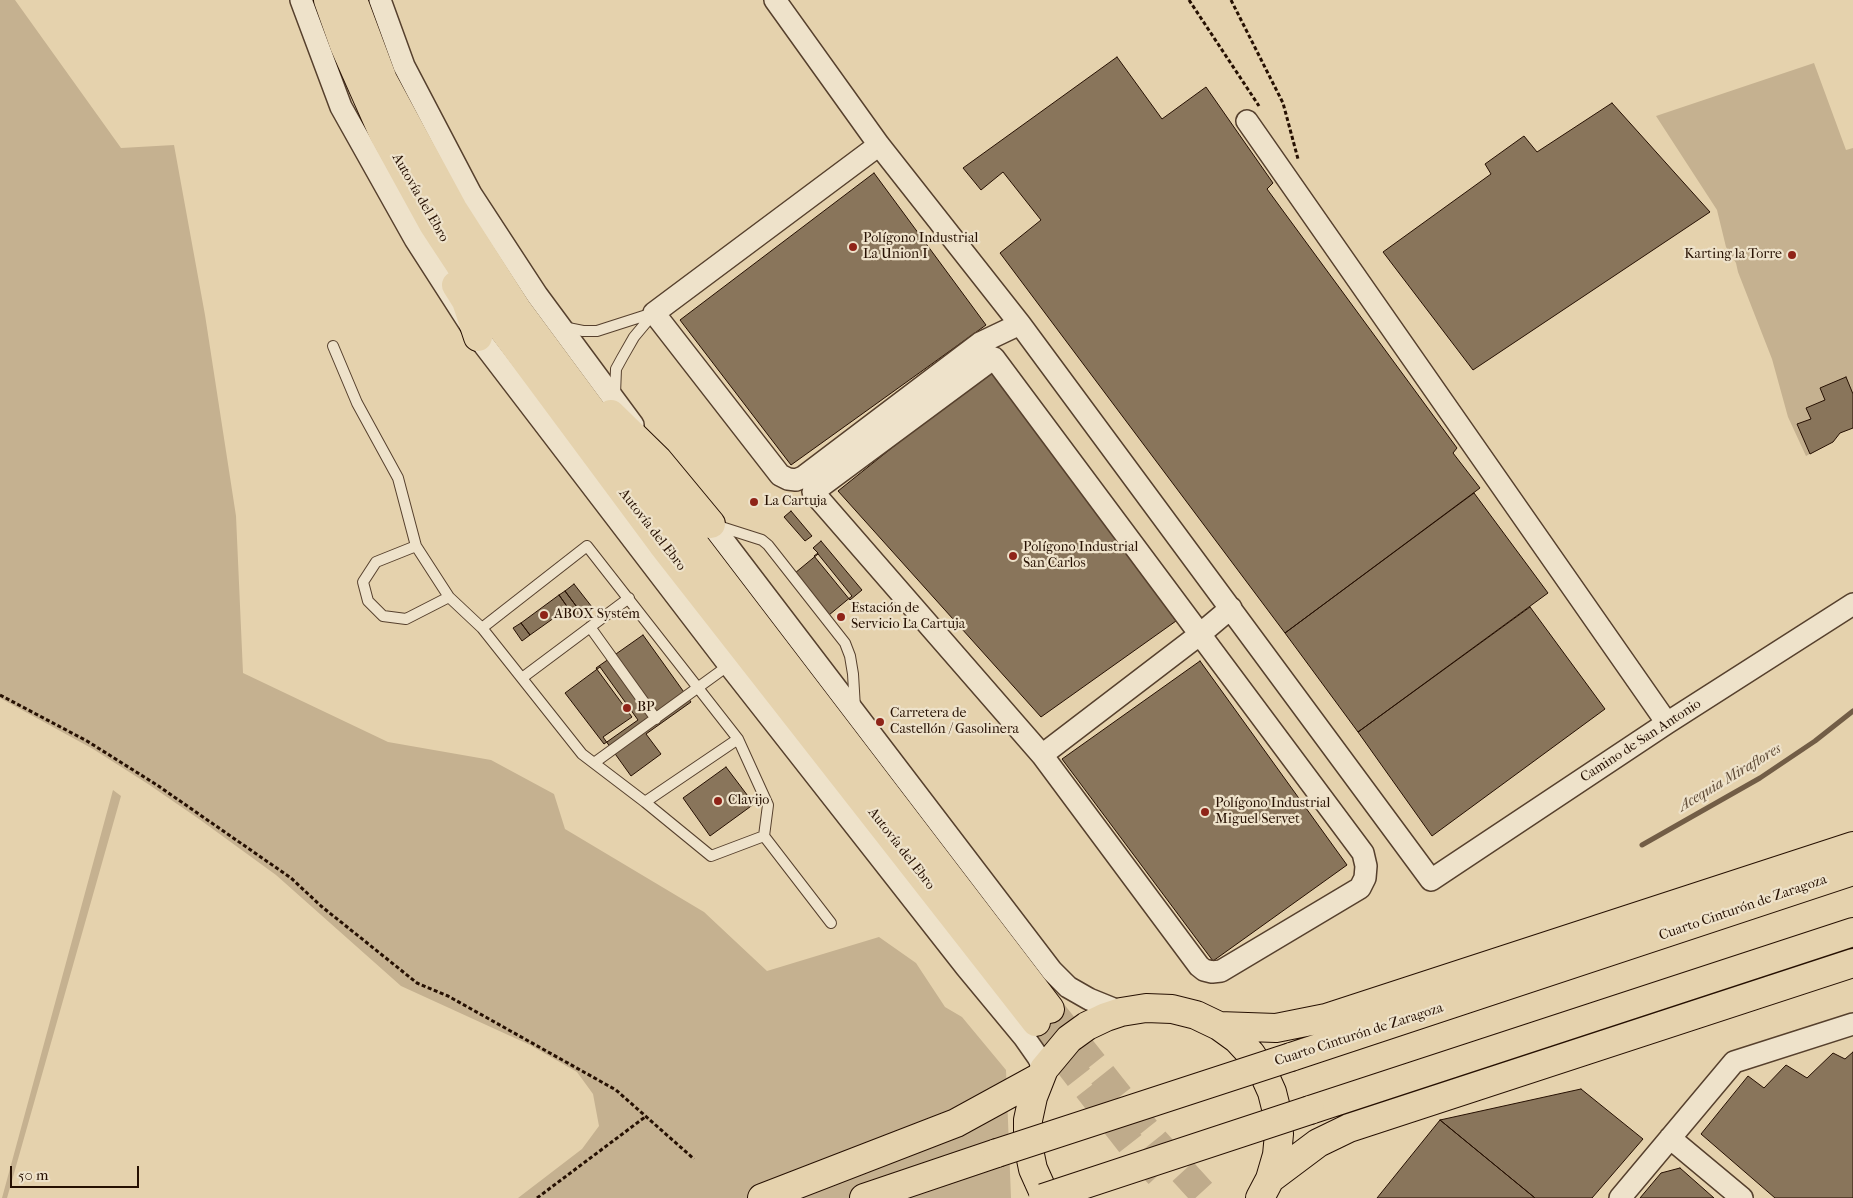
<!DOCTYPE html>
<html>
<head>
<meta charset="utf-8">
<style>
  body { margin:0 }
  #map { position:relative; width:1853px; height:1198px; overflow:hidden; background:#e5d2ad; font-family:"IM FELL French Canon",serif }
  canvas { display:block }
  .scale { position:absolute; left:10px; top:1166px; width:129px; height:22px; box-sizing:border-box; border:2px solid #261002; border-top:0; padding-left:6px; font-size:15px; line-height:18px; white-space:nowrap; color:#261002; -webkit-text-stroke:4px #eee2ca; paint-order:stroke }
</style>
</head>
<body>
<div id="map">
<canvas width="1853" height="1198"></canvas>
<div class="scale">50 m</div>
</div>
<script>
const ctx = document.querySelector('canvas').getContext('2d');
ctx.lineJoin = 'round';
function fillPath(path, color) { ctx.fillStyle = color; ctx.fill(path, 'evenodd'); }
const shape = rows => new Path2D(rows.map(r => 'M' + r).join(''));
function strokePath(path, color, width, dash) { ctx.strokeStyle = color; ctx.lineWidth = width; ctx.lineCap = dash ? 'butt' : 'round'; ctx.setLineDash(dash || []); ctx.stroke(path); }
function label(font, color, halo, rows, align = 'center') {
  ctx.font = font + ' "IM FELL French Canon",serif'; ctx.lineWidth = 4.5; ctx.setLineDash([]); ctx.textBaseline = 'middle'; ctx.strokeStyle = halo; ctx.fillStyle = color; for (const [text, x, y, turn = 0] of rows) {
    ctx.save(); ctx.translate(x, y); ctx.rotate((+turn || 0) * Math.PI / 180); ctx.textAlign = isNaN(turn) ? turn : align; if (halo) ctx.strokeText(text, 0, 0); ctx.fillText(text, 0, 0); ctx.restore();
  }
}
fillPath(shape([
  [0,0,15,0,121,148,174,145,205,315,236,516,243,673,388,742,491,760,554,794,565,829,704,912,767,971,879,937,916,963,945,1007,962,1017,1006,1070,1011,1198,518,1198,582,1149,599,1126,593,1094,577,1072,530,1045,401,986,276,875,199,819,148,784,93,749,0,698],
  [1814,63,1846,150,1853,148,1853,428,1840,433,1833,442,1806,456,1788,417,1772,359,1738,272,1736,263,1726,247,1717,210,1656,116],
  [113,790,121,796,7,1198,2,1198]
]), '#c5b190');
strokePath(shape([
  [1642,845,1760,778,1815,741,1853,711]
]), '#725d46', 5);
const building = shape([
  [1117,57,1162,119,1206,87,1273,183,1267,189,1457,448,1453,453,1480,488,1285,633,1000,253,1041,220,1003,172,981,190,963,168,1117,57],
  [1612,103,1710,212,1473,370,1383,252,1491,174,1485,164,1524,136,1537,152,1612,103],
  [874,173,986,325,791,465,680,320,874,173],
  [994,366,1176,621,1041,717,838,491,994,366],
  [1846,377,1853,394,1853,428,1840,433,1833,442,1810,454,1797,424,1811,419,1806,408,1825,400,1820,388,1846,377],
  [1474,493,1548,593,1358,732,1285,633,1474,493],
  [791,511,812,536,805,541,784,517,791,511],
  [821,541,862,590,850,600,814,556,818,553,813,548,821,541],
  [818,554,852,596,829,615,795,573,818,554],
  [574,584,592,607,582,614,565,591,574,584],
  [565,591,582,614,576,619,559,595,565,591],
  [559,595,568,608,530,635,521,623,559,595],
  [1530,607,1605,709,1432,836,1358,732,1530,607],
  [521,623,530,635,522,641,513,628,521,623],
  [643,635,691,702,646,734,661,754,631,776,603,737,632,717,596,668,643,635],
  [1200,661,1347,865,1213,961,1062,759,1200,661],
  [600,667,638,720,604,744,565,693,600,667],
  [726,767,754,804,710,836,683,798,726,767],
  [1853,1052,1853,1198,1775,1198,1701,1134,1748,1076,1764,1088,1786,1065,1807,1078,1833,1053,1845,1059,1853,1052],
  [1581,1089,1643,1139,1592,1198,1535,1198,1440,1120,1581,1089],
  [1440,1120,1535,1198,1377,1198,1440,1120],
  [1680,1168,1714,1198,1640,1198,1661,1173,1680,1168]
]);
fillPath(building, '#89755b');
strokePath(building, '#261002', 1);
strokePath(shape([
  [1050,1009,1155,1141,1207,1198],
  [1036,1022,1133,1147,1164,1180]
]), '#bfab8b', 28, [28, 14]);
const lane = shape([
  [563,327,583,331,597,331,653,313],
  [333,346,357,403,398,478,416,546,449,597,482,628],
  [615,394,616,369,622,358,634,337,654,313],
  [715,525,762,540,768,545,845,643,850,656,853,674,855,708],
  [416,546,376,562,363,582,368,601,383,616,406,619,449,597],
  [590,627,656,719],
  [522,678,629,598],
  [594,763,729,665],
  [645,802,738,739],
  [764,836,711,856,645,802,582,754,482,628,587,546,738,739,768,805,764,836,831,923]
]);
const street = shape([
  [301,0,341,107,415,239,478,337,729,665,966,967,1024,1037,1038,1057,1044,1069],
  [380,0,404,66,471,194,537,295,633,425],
  [775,0,879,145,1020,324,1431,880,1667,723,1853,604],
  [1247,121,1667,723],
  [879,145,654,313,780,475,788,479,796,480,803,477,980,343,1020,324],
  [994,358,1363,853,1366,866,1365,878,1360,888,1221,971,1212,972,1204,970,1199,966,1042,755,813,492,994,358],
  [711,524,1052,971,1068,987,1089,999,1121,1012],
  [1042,755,1199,635,1231,608],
  [1670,1138,1742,1198],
  [1620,1198,1734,1062,1853,1024]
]);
const highway = shape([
  [328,0,344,45,383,133,433,224,498,323,662,544,1036,1022],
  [353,0,383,80,453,209,517,309,639,474,683,529,1050,1009],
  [456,285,466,301,478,337],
  [611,414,658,460,711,524],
  [1219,1026,1276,1028,1326,1018,1853,846],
  [1291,1057,1853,871],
  [1310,1110,1853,932],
  [1270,1179,1318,1143,1349,1128,1853,963],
  [762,1198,956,1123,1040,1077],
  [864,1198,997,1153],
  [1046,1198,1033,1169,1028,1145,1028,1120,1033,1097,1044,1069,1069,1039,1087,1026,1106,1017,1121,1012,1146,1008,1172,1009,1196,1015,1219,1026,1237,1039,1251,1054,1263,1072,1272,1092,1277,1112,1279,1134,1277,1155,1270,1179,1260,1198]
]);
strokePath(lane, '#56402d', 12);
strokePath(street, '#56402d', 24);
strokePath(highway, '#261002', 30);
strokePath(shape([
  [1189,0,1259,106],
  [1231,0,1283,103,1298,159],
  [0,695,87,741,157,785,291,878,321,906,417,983,448,996,616,1090,694,1159],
  [537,1198,645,1117]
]), '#261002', 3, [4, 2.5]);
strokePath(lane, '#eee2ca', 10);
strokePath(street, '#eee2ca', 21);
strokePath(highway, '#e5d2ad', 28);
const highwayBridge = shape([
  [997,1153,1291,1057],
  [1043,1198,1310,1110]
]);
strokePath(highwayBridge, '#261002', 30, []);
strokePath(highwayBridge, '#e5d2ad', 28);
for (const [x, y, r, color] of [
  [853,247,5,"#8f2418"],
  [1792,255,5,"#8f2418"],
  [754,502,5,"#8f2418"],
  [1013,556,5,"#8f2418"],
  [544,615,5,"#8f2418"],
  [841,617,5,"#8f2418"],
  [627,708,5,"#8f2418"],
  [880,722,5,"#8f2418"],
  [718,801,5,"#8f2418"],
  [1205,812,5,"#8f2418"]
]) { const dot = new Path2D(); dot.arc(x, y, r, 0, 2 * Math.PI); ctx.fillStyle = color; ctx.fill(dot); strokePath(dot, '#eee2ca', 2); }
label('14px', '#261002', '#eee2ca', [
  ["Autovía del Ebro",420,198,60],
  ["Autovía del Ebro",652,530,52],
  ["Camino de San Antonio",1641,741,-33],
  ["Autovía del Ebro",901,849,52],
  ["Cuarto Cinturón de Zaragoza",1743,908,-19],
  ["Cuarto Cinturón de Zaragoza",1359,1035,-18]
]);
label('14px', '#261002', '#eee2ca', [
  ["Polígono Industrial",863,239],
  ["La Union I",863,255],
  ["Karting la Torre",1782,255,"right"],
  ["La Cartuja",764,502],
  ["Polígono Industrial",1023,548],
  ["San Carlos",1023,564],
  ["Estación de",851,609],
  ["Servicio La Cartuja",851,625],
  ["ABOX System",554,615],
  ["BP",637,708],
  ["Carretera de",890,714],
  ["Castellón / Gasolinera",890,730],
  ["Clavijo",728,801],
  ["Polígono Industrial",1215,804],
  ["Miguel Servet",1215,820]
], 'left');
label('italic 15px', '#5f4a35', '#eee2ca', [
  ["Acequia Miraflores",1730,778,-31]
]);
</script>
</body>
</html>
